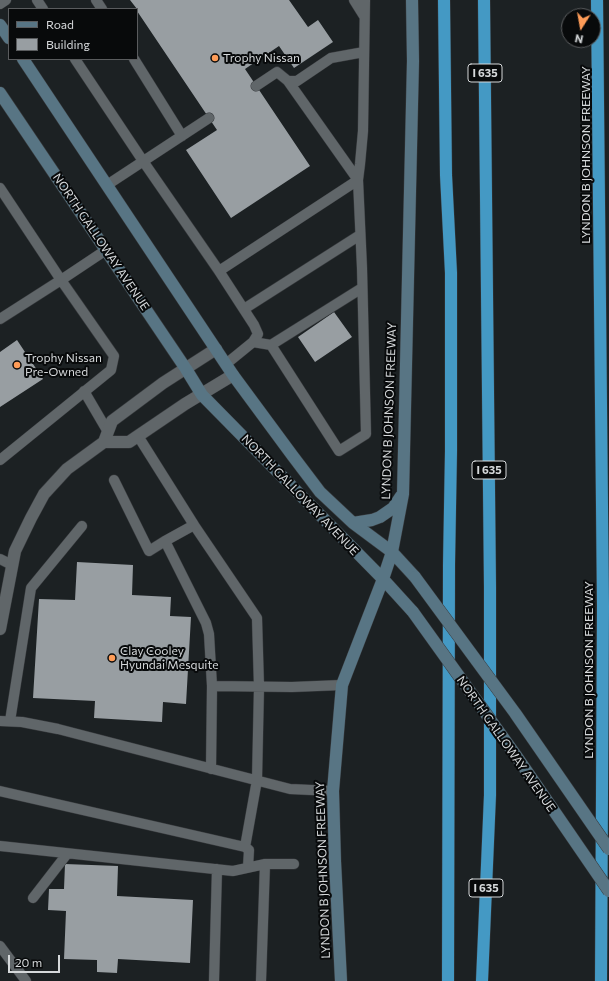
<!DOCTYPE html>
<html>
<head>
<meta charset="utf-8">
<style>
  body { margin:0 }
  #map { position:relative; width:609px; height:981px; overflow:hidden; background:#1c2123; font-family:Commissioner,sans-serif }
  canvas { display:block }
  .legend { position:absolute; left:8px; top:8px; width:130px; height:52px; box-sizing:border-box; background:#080a0b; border:1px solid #5a5c5e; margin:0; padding:5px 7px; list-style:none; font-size:12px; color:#d5d8da }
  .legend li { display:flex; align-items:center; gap:8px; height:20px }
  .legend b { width:20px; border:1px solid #5a5c5e }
  .north { position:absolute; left:561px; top:8px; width:40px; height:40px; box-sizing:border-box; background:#080a0b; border:1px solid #5a5c5e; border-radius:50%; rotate:191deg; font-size:11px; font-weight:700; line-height:16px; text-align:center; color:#d5d8da }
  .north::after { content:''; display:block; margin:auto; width:14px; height:18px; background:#fe9c58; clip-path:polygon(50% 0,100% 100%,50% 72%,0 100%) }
  .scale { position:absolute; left:8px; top:955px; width:52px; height:18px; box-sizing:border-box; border:2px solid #d5d8da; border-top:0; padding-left:5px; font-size:12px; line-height:14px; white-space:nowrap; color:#d5d8da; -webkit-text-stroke:3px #080a0b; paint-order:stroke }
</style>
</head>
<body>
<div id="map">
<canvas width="609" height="981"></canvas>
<ul class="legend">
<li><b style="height:5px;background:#587584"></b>Road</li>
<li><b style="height:11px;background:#989ea2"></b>Building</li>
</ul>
<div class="north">N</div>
<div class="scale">20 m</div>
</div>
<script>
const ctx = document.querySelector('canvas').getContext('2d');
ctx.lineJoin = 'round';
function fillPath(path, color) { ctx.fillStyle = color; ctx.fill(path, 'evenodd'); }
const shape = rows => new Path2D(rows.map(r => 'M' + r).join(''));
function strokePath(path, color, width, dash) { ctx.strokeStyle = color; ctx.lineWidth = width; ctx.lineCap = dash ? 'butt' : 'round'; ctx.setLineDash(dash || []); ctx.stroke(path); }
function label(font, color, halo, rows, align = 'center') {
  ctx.font = font + ' Commissioner,sans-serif'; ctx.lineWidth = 4; ctx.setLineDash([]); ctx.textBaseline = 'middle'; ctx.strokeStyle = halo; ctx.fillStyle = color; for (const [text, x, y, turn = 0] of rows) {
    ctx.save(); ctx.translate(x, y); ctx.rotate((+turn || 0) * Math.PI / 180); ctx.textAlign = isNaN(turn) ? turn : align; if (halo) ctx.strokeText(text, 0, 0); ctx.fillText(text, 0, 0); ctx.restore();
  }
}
fillPath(shape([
  [130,0,289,0,308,27,318,20,333,42,294,68,279,46,245,69,310,166,231,218,186,150,217,130,137,11,137,9],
  [334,312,352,337,315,362,298,337],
  [17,340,43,379,0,407,0,352],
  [77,562,133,565,132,595,171,597,170,616,191,617,186,704,163,702,162,722,94,718,95,701,33,698,39,599,75,600],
  [65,864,118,866,117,896,193,900,190,963,118,959,117,973,97,972,97,960,64,959,66,911,48,910,49,889,64,889]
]), '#989ea2');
const lane = shape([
  [37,0,43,9],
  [96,0,102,9],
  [354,0,364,16],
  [0,4,6,0],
  [75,59,143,161,219,271],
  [134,59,182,136],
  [256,86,277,72,288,81,297,81,331,58,364,52],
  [107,185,209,118],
  [0,188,61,280,0,319],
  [244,309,360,235],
  [253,342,271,345,339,451,366,434,362,268,358,180,288,81],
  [271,345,362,288],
  [226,364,253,342,258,334,254,325,219,271,358,180,360,164,363,131,365,0],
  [84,391,108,432],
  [138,436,194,525,165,541,206,623,209,634,212,686,292,687,342,685],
  [0,460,111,370,114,356,61,280,106,250],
  [114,480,149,551,165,541],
  [194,525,257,618,259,687,257,780,245,847],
  [0,559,12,565],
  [0,721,22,722,58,729,290,789,333,791],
  [10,721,31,588,82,526],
  [211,769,212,686],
  [0,791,245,847,249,850,248,867],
  [0,846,233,871,265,864,294,864],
  [33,898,67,854],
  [0,946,26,981],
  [214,981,217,869],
  [261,981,265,864]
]);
const street = shape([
  [104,442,129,442,185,404,233,375],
  [0,629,15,551,31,518,44,494,67,469,104,442,112,421,163,383,216,349]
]);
const secondary = shape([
  [0,25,9,38],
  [23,59,233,375,292,455,320,492,353,523,392,552,415,577],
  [0,93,186,369,202,395,383,579,413,612],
  [353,523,372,520,380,517,393,508,401,496],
  [341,981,335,861,333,791,342,685,383,579,392,552,403,494,413,61,412,0]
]);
const highway = shape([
  [444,0,446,175,451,273,451,451,449,565,448,981],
  [597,0,603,606,601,981],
  [482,981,490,795,490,587,484,0]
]);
strokePath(lane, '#383b3e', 11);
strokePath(street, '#383b3e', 13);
strokePath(secondary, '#383b3e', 13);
strokePath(highway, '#383b3e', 13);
strokePath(lane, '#606669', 10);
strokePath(street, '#606669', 12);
strokePath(secondary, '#587584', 12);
strokePath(highway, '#4499c4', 12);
const secondaryBridge = shape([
  [415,577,515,713,609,849],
  [413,612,517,757,609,891]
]);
strokePath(secondaryBridge, '#383b3e', 13, []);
strokePath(secondaryBridge, '#587584', 12);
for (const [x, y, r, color] of [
  [215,58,4,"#fe9c58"],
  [17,365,4,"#fe9c58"],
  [112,658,4,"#fe9c58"]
]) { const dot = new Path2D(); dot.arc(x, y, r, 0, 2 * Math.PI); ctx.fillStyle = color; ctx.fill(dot); strokePath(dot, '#080a0b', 1.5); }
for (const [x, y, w] of [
  [485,73,34],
  [489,470,34],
  [486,888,34]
]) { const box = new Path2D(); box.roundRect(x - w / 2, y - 9, w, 18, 3); ctx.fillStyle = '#080a0b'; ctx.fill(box); strokePath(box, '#d5d8da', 1); }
label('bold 11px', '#d5d8da', null, [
  ["I 635",485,73],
  ["I 635",489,470],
  ["I 635",486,888]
]);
label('12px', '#d5d8da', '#080a0b', [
  ["Trophy Nissan",223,58],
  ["Trophy Nissan",25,358],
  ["Pre-Owned",25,372],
  ["Clay Cooley",120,651],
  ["Hyundai Mesquite",120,665]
], 'left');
label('12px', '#d5d8da', '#080a0b', [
  ["LYNDON B JOHNSON FREEWAY",586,155,-90],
  ["NORTH GALLOWAY AVENUE",101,242,56],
  ["LYNDON B JOHNSON FREEWAY",389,411,-88],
  ["NORTH GALLOWAY AVENUE",300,495,46],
  ["LYNDON B JOHNSON FREEWAY",589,670,-90],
  ["NORTH GALLOWAY AVENUE",506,744,55],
  ["LYNDON B JOHNSON FREEWAY",323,870,-92]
]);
</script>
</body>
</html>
